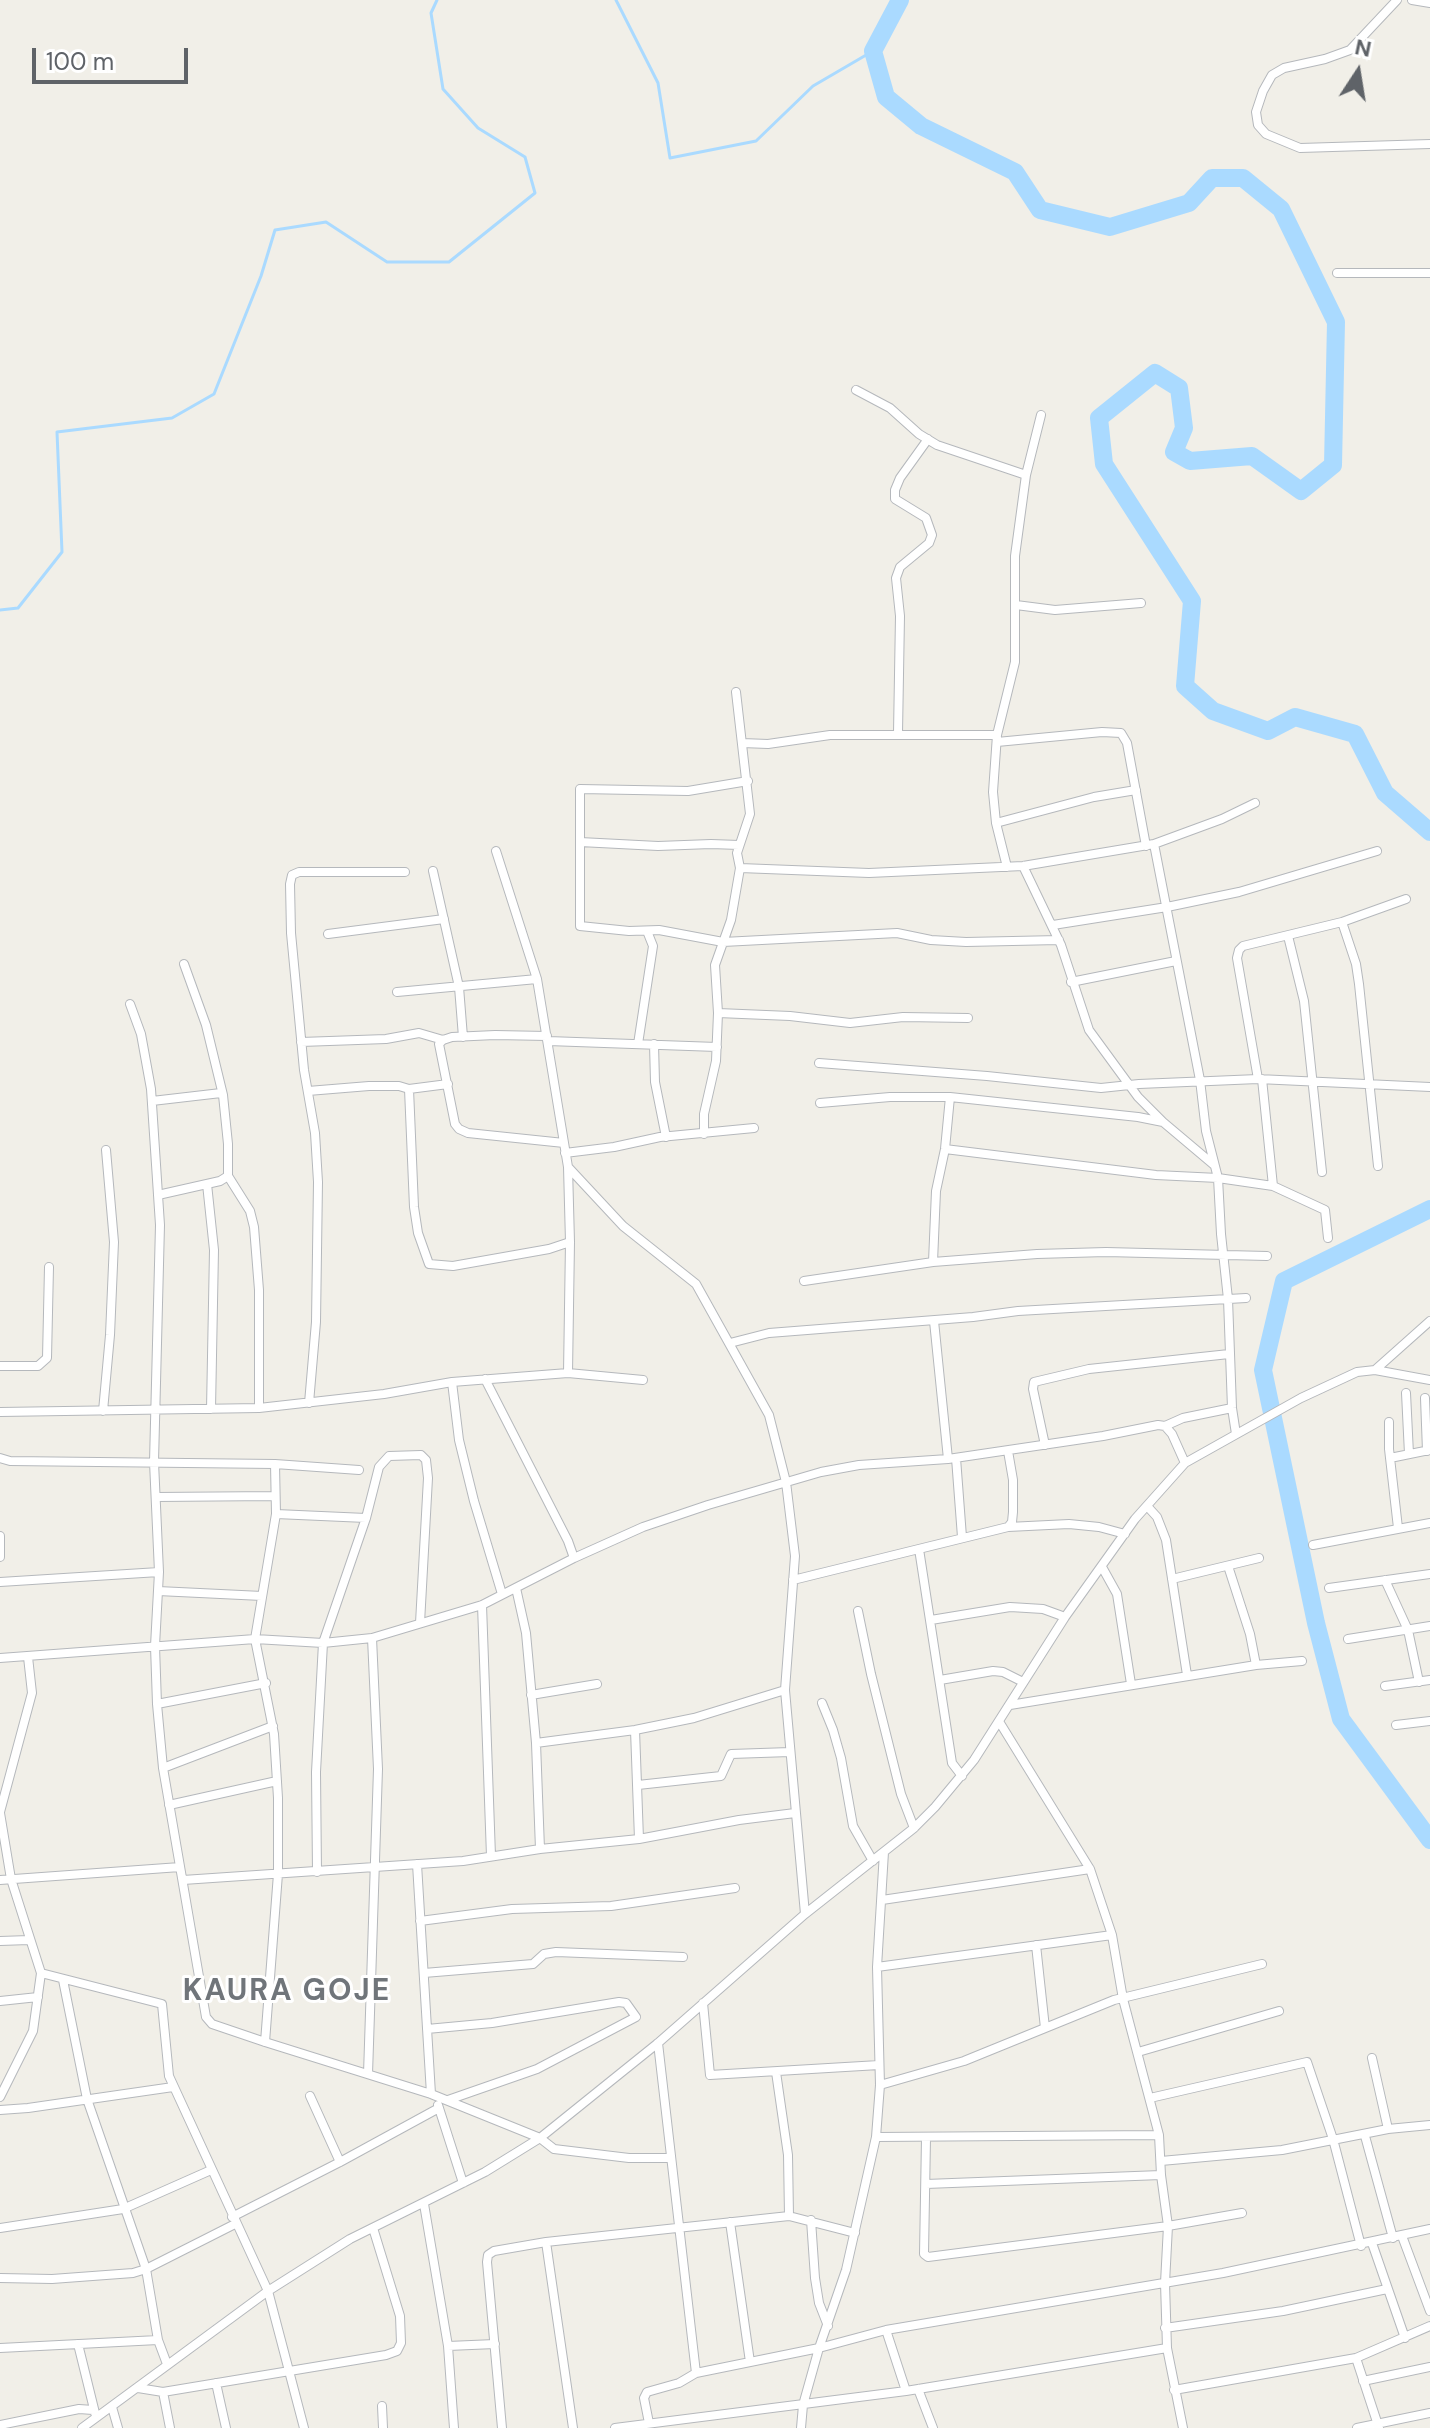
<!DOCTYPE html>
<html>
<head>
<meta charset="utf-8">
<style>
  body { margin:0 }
  #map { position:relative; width:1430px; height:2428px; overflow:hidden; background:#f1efe8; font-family:"DM Sans",sans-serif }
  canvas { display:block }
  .north { position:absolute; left:1318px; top:32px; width:80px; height:80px; -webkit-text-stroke:6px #fff; paint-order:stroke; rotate:12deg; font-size:22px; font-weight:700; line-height:32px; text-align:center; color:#5f6368 }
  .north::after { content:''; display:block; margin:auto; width:28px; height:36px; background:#5f6368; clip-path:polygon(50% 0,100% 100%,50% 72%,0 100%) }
  .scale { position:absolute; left:32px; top:48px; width:156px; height:36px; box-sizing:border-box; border:4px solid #5f6368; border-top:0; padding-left:10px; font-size:24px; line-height:28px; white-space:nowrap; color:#5f6368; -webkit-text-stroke:6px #fff; paint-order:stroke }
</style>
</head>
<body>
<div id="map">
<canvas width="1430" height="2428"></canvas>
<div class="north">N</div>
<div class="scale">100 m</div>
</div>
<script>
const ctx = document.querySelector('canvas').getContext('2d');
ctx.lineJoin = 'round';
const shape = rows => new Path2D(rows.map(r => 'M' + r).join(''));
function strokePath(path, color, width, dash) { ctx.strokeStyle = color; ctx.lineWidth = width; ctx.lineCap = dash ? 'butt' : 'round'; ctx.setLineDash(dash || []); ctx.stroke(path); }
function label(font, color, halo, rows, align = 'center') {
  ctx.font = font + ' "DM Sans",sans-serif'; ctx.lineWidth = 6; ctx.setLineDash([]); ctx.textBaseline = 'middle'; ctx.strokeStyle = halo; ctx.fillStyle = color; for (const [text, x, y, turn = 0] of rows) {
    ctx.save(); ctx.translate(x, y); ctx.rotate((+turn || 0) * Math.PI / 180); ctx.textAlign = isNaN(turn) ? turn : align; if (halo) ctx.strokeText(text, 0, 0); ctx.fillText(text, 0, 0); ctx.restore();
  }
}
strokePath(shape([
  [616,0,658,83,670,158,756,141,813,86,873,51],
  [0,610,18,608,62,552,57,432,172,418,214,394,261,276,275,230,326,222,387,262,449,262,535,193,525,157,478,128,443,89,431,13,437,0]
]), '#aadaff', 3);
strokePath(shape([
  [900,0,873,51,886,97,921,126,1015,172,1040,210,1110,227,1189,203,1212,178,1243,178,1281,209,1336,322,1333,465,1301,491,1252,456,1190,461,1174,452,1184,428,1179,388,1155,373,1099,418,1104,464,1192,601,1185,686,1213,711,1268,731,1295,717,1355,734,1385,793,1430,832],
  [1430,1209,1284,1281,1263,1370,1316,1623,1341,1719,1430,1840]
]), '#aadaff', 18);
const street = shape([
  [1397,0,1350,50,1325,59,1284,68,1272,75,1263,91,1256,112,1258,125,1266,134,1300,148,1430,144],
  [1412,0,1430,3],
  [1337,273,1430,273],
  [856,390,890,408,919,434,937,445,1026,475],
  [1016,605,1055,610,1141,603],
  [898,733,900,616,896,578,900,567,929,543,932,535,926,518,895,499,895,490,900,478,928,439],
  [997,742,1102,732,1121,733,1127,743,1146,846],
  [742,743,768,744,830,735,997,735],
  [748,781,688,791,580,789,580,926,629,931,659,930,723,942,897,933,931,940,966,942,1059,940],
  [996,823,1094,797,1136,790],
  [580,842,658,846,711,844,739,845],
  [1154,844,1200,1080,1206,1131,1218,1178,1221,1234,1228,1299,1232,1408,1236,1434],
  [496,851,537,979,568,1167,623,1226,696,1284,769,1415,786,1482,795,1556,785,1690,805,1914],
  [1023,866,1061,945,1089,1030,1138,1097,1163,1122],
  [1007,867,996,823,993,792,997,735,1015,662,1015,556,1026,475,1041,415],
  [740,868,869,873,1023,866,1154,844,1222,819,1255,803],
  [433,871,459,987,463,1037],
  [1342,922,1356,964,1359,984,1378,1166],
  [1053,925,1167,907,1239,892,1377,851],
  [328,934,444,919],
  [1288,936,1304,1001,1322,1172],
  [184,964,206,1025,223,1095,228,1144,228,1176,250,1211,254,1227,259,1290,259,1408],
  [1071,982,1176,961],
  [397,992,537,979],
  [130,1004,141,1034,151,1089,160,1225,154,1462,159,1572,155,1646,157,1704,163,1768,206,2017,212,2024,265,2042,431,2094,540,2138,554,2149,629,2158,670,2158],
  [718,1013,790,1016,850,1023,903,1017,968,1018],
  [443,1040,439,1044,455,1124,459,1129,468,1133,564,1143],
  [548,1041,717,1047],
  [301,1042,386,1039,419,1033,443,1040,452,1037,495,1035,547,1036],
  [638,1044,653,946,647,931],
  [654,1044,655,1082,666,1137],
  [819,1063,987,1076,1101,1088,1139,1084,1258,1079,1430,1087],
  [1258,1079,1237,958,1239,950,1243,946,1342,922,1406,899],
  [1262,1079,1273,1186],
  [409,1089,414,1207,418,1233,429,1264,453,1266,549,1249,570,1242],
  [308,1091,369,1086,399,1086,409,1089,448,1084],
  [152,1101,221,1093],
  [820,1103,890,1097,950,1097,1138,1117,1163,1122,1214,1165],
  [704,1134,704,1114,716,1061,718,1013,715,965,731,920,740,868,737,853,750,814,736,692],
  [945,1149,1156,1175,1218,1178,1273,1186,1325,1210,1328,1238],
  [565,1153,614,1147,660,1137,754,1128],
  [568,1167,570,1242,568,1373],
  [207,1184,214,1250,211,1409],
  [158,1195,220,1181,228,1176],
  [933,1262,936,1191,945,1149,950,1097],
  [804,1281,933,1262,1037,1254,1106,1252,1267,1256],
  [934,1321,948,1459],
  [730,1343,769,1333,973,1317,1018,1311,1246,1298],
  [0,1366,38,1366,47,1358,49,1267],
  [1375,1370,1430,1321],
  [485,1379,568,1541,574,1558],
  [452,1382,459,1440,474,1501,502,1594],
  [1406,1393,1409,1454],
  [1425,1398,1427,1451],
  [309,1403,316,1322,318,1182,315,1133,304,1070,291,933,290,884,292,875,299,872,405,872],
  [103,1411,110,1335,114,1242,106,1150],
  [0,1412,259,1408,384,1394,452,1382,568,1373,643,1380],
  [1389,1422,1389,1449,1398,1528],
  [1165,1426,1183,1418,1232,1408],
  [1045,1445,1033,1389,1034,1382,1089,1369,1229,1354],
  [0,1458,10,1461,275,1464,359,1470],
  [956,1458,962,1537],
  [1390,1458,1430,1450],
  [156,1497,275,1496],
  [1147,1506,1157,1517,1166,1540,1187,1675],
  [276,1514,366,1518],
  [1008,1527,1012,1522,1013,1512,1013,1480,1008,1451],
  [0,1536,0,1557],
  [1313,1545,1430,1523],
  [919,1549,952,1763,962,1776],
  [1228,1566,1250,1634,1256,1665],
  [1102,1567,1117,1594,1131,1684],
  [1172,1579,1259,1558],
  [793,1580,1008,1527,1069,1524,1099,1527,1125,1534],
  [1385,1580,1408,1630,1419,1682],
  [0,1582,159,1572],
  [516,1588,526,1633,536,1743,540,1849],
  [1329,1588,1430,1574],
  [158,1591,262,1596],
  [482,1605,491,1856],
  [858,1611,871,1674,901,1794,914,1828],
  [931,1620,1010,1607,1043,1609,1065,1617],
  [1348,1639,1430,1626],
  [0,1658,255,1639,323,1643,372,1638,482,1605,574,1558,643,1527,708,1505,821,1472,859,1465,948,1459,1103,1436,1158,1425,1165,1426,1172,1434,1185,1463],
  [940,1680,993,1671,1003,1672,1023,1682],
  [1385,1686,1430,1680],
  [531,1695,597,1684],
  [822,1703,833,1730,841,1758,853,1826,873,1861],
  [157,1704,266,1683],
  [1010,1705,1256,1665,1302,1661],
  [1000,1723,1090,1869,1112,1935,1123,1999,1159,2135,1161,2175,1168,2226,1165,2283,1167,2348,1183,2428],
  [1396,1725,1430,1721],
  [635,1730,639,1839],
  [536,1743,635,1730,694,1718,785,1690],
  [163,1768,273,1726],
  [638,1785,721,1776,731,1754,790,1752],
  [169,1805,277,1781],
  [0,1812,32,1693,28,1657],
  [0,1813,11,1879,41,1973,33,2031,0,2097],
  [417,1864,431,2094],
  [317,1872,316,1772,323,1643,366,1518,379,1467,389,1456,421,1455,426,1460,428,1478,420,1623],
  [0,1880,180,1867],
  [183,1880,463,1861,540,1849,639,1839,739,1820,795,1813],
  [882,1900,1090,1869],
  [420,1921,512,1909,611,1906,735,1888],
  [0,1941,29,1940],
  [1036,1945,1045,2028],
  [877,1967,1112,1935],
  [41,1973,162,2004,169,2076,268,2291,304,2428],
  [424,1973,533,1964,544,1954,556,1952,683,1957],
  [63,1980,87,2099,146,2269,158,2340,167,2364],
  [0,2001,38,1997],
  [703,2003,710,2075,879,2065],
  [427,2029,492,2023,619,2002,626,2003,636,2017,537,2069,448,2100],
  [265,2042,278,1874,278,1798,274,1734,255,1639,276,1514,275,1464],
  [658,2043,696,2373],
  [1138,2052,1279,2011],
  [1372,2058,1388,2129],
  [776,2072,788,2155,789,2216],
  [368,2074,378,1769,372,1638],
  [880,2085,964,2061,1114,2000,1262,1964],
  [310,2096,340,2162],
  [1150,2098,1307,2062,1333,2139,1361,2246],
  [438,2105,463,2183],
  [0,2110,28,2108,173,2087],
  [1365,2136,1393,2238],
  [876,2137,1159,2135],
  [926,2138,924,2254,928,2257,1168,2226,1242,2213],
  [1161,2161,1282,2150,1388,2129,1430,2125],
  [926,2184,1161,2175],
  [424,2204,448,2346,454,2428],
  [232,2217,340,2162,439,2108],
  [811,2220,815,2278,819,2303,828,2326],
  [730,2222,750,2362],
  [0,2228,123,2209,211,2170],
  [1402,2236,1430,2311],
  [546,2242,573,2428],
  [1372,2243,1405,2338],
  [0,2278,52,2279,133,2273,146,2269,235,2224],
  [1165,2328,1283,2311,1387,2289],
  [886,2330,906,2391],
  [78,2344,95,2413],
  [448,2346,495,2344],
  [0,2348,158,2340],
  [1356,2358,1379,2428],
  [1363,2381,1430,2367],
  [216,2383,226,2428],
  [138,2388,163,2392,386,2355,397,2351,401,2343,400,2316,373,2228],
  [918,2389,933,2428],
  [1174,2390,1356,2358,1430,2326],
  [163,2392,170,2428],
  [382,2406,383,2428],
  [112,2407,118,2428],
  [649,2423,644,2398,647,2392,679,2383,696,2373,819,2348,886,2330,1223,2273,1430,2229],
  [0,2425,79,2409,93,2410],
  [82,2428,268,2291,350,2239,485,2172,540,2138,658,2043,805,1914,914,1828,935,1807,974,1760,1065,1617,1135,1519,1185,1463,1301,1398,1357,1372,1375,1370,1430,1380],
  [502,2428,487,2262,488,2255,494,2251,546,2242,789,2216,855,2233],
  [615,2428,906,2391,1167,2348],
  [801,2428,803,2405,819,2348,846,2270,876,2137,880,2085,877,1967,884,1852],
  [1357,2428,1430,2413]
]);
strokePath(street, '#b5b8bc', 10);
strokePath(street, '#fff', 8);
ctx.letterSpacing = '2px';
label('bold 30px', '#70757a', '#fff', [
  ["KAURA GOJE",287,1992]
]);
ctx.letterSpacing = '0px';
</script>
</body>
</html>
